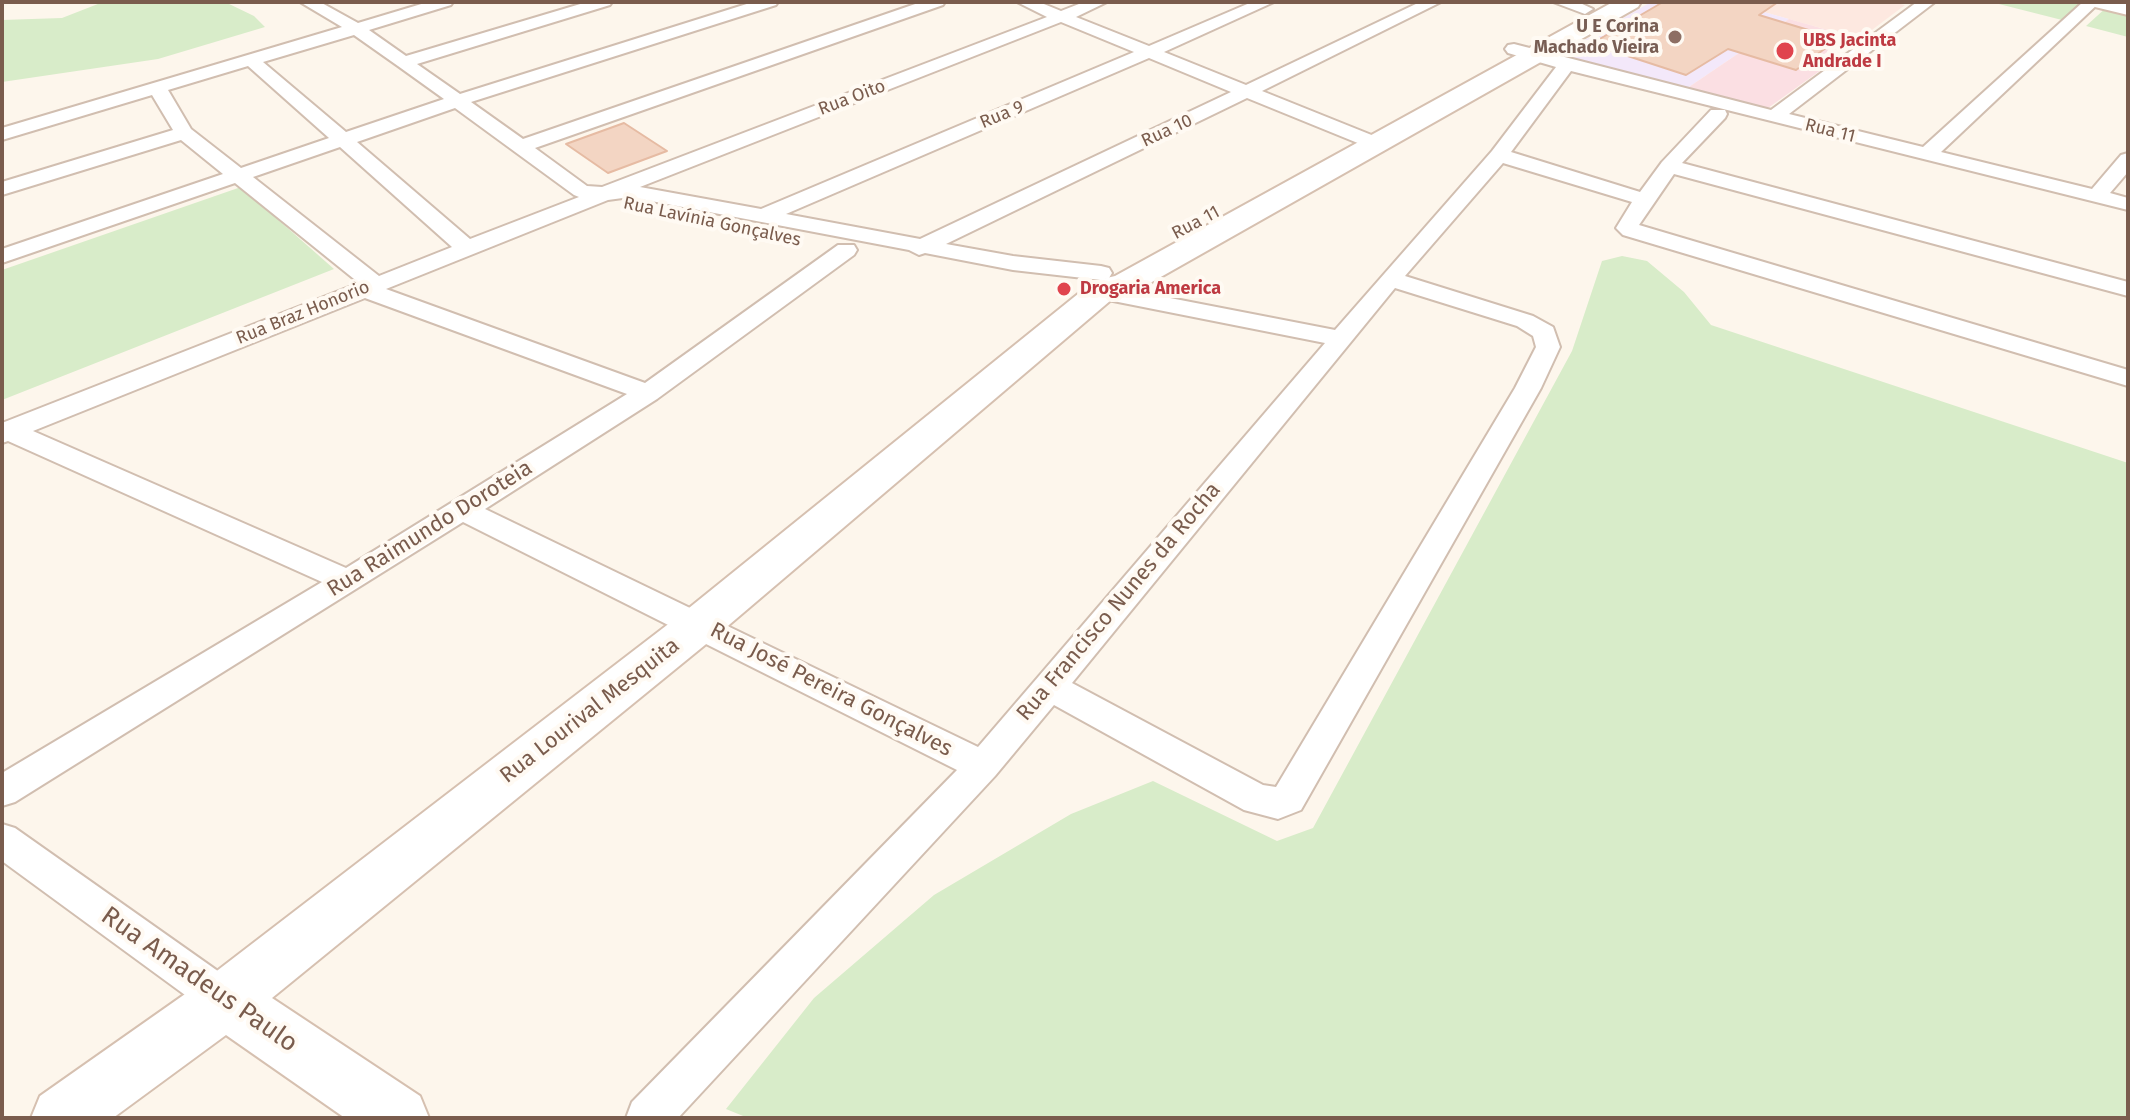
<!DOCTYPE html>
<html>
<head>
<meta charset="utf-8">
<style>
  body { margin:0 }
  #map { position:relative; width:2130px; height:1120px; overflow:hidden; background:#fdf6ec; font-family:"Fira Sans",sans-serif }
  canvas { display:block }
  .frame { position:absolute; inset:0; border:4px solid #7a5c4d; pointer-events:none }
</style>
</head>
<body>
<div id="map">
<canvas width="2130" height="1120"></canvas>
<div class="frame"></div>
</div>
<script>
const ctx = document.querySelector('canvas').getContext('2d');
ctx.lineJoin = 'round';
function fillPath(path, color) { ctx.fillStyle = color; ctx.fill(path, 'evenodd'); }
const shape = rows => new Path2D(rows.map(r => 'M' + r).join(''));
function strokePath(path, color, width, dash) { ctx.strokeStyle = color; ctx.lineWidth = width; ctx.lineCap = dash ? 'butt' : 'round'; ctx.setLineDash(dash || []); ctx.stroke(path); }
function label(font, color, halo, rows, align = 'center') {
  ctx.font = font + ' "Fira Sans",sans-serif'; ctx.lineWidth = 8; ctx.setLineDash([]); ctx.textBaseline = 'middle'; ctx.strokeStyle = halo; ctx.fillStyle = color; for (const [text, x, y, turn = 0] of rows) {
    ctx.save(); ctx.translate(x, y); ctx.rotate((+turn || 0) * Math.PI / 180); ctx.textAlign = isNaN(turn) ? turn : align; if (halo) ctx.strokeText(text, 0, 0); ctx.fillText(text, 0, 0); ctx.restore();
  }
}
fillPath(shape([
  [1728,2,1892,2,1905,5,1860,39]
]), '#fde8e0');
fillPath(shape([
  [1651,2,1728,2,1789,19,1686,89,1557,56]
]), '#f3e8fa');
fillPath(shape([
  [1789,19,1849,36,1809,65,1821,70,1768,108,1686,89]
]), '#fbdfe3');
fillPath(shape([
  [103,2,225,2,254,16,265,27,158,59,2,82,2,20,62,18],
  [1991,2,2083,2,2062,20],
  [2108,6,2128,12,2128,37,2086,26],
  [241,187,334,269,2,400,2,270],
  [1622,256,1647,261,1684,292,1711,325,2128,463,2128,1118,748,1118,726,1109,814,998,934,895,1071,814,1153,781,1277,841,1313,828,1572,351,1602,261]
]), '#d8ecc9');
const building = shape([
  [1663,2,1778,2,1759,15,1838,39,1796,70,1728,49,1686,75,1591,44,1663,2],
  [624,123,667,151,608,173,566,144,624,123]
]);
fillPath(building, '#f3d5c3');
strokePath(building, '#e6bba3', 2);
const street = shape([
  [300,2,320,2,358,23,428,2,453,2,451,5,369,30,406,56,587,2,612,2,610,5,417,64,460,94,753,2,778,2,776,5,471,102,523,139,921,2,945,2,943,5,535,148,587,186,602,187,1047,17,1017,2,1039,2,1061,11,1084,2,1107,2,1076,17,1149,46,1252,2,1274,2,1164,52,1246,85,1420,2,1441,2,1262,91,1384,140,1387,144,1384,148,1370,148,1247,98,946,244,1013,256,1101,266,1109,268,1112,273,1109,278,1101,280,1013,270,925,253,919,255,909,250,630,197,608,200,386,289,645,383,838,245,854,245,857,250,854,255,657,399,485,509,978,747,1325,343,1103,299,1095,297,1091,292,1095,287,1103,285,1335,330,1492,151,1556,67,1508,53,1505,49,1508,45,1514,44,1771,110,1917,2,1935,2,1789,114,1923,147,2083,2,2100,2,1941,152,2092,189,2121,155,2128,153,2128,172,2110,193,2128,198,2128,210,1571,71,1511,152,1640,192,1662,162,1711,110,1725,110,1727,114,1725,118,1682,163,2128,282,2128,296,1674,174,1639,225,2128,370,2128,386,1623,235,1616,228,1632,202,1503,163,1405,276,1533,316,1553,327,1560,347,1541,388,1301,810,1278,819,1244,810,1054,705,995,776,678,1118,626,1118,632,1102,957,770,463,522,15,802,2,806,2,773,322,582,8,441,2,443,2,423,359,283,235,183,2,263,2,249,223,174,181,140,2,195,2,182,173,130,152,95,2,140,2,128,342,27,300,2],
  [1061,22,1134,52,761,209,640,187,1061,22],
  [354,35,398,66,444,99,346,132,263,62,354,35],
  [1149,58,1231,92,920,239,786,214,1149,58],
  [248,66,329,138,241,168,191,129,168,90,248,66],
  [455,108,574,195,579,197,470,239,357,142,455,108],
  [340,147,452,247,379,276,253,177,340,147],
  [1395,288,1517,326,1533,336,1536,347,1515,388,1276,787,1263,785,1072,683,1395,288],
  [365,298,627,394,346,568,33,431,365,298],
  [1553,2,1578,2,1593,9,1585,14,1553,2],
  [2,824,15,828,239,986,245,1000,239,1014,225,1020,211,1014,2,861,2,824]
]);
const secondary = shape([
  [1613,2,1641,2,1638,7,1136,291,1117,295,716,636,272,998,420,1096,429,1118,345,1118,226,1035,113,1118,31,1118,40,1096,205,980,684,612,1094,281,1115,276,1613,2],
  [2092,2,2128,2,2128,15,2095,7,2092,2]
]);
strokePath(street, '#d1beb0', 4);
strokePath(secondary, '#d6c0b0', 4);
fillPath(street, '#fff');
fillPath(secondary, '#fff');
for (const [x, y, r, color] of [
  [1675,37,8,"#8d6e63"],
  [1785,51,10,"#e0444e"],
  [1064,289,8,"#e0444e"]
]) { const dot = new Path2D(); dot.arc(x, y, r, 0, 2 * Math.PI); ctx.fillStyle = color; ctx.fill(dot); strokePath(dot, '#fffaf3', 3); }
label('bold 18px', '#785e54', '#fffaf3', [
  ["U E Corina",1659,27],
  ["Machado Vieira",1659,48]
], 'right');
label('bold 18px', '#be3a42', '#fffaf3', [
  ["UBS Jacinta",1803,41],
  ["Andrade I",1803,62],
  ["Drogaria America",1080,289]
], 'left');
label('18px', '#7a5c4d', '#fffaf3', [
  ["Rua Oito",852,98,-21],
  ["Rua 9",1002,115,-23],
  ["Rua 10",1167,131,-25],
  ["Rua 11",1830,131,14],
  ["Rua Lavínia Gonçalves",712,222,12],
  ["Rua 11",1196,223,-28],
  ["Rua Braz Honorio",303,313,-22]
]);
label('22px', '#7a5c4d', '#fffaf3', [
  ["Rua Raimundo Doroteia",430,529,-32],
  ["Rua Francisco Nunes da Rocha",1119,602,-50],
  ["Rua José Pereira Gonçalves",831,690,27],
  ["Rua Lourival Mesquita",590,711,-38]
]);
label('26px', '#7a5c4d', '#fffaf3', [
  ["Rua Amadeus Paulo",199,980,35]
]);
</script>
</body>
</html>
